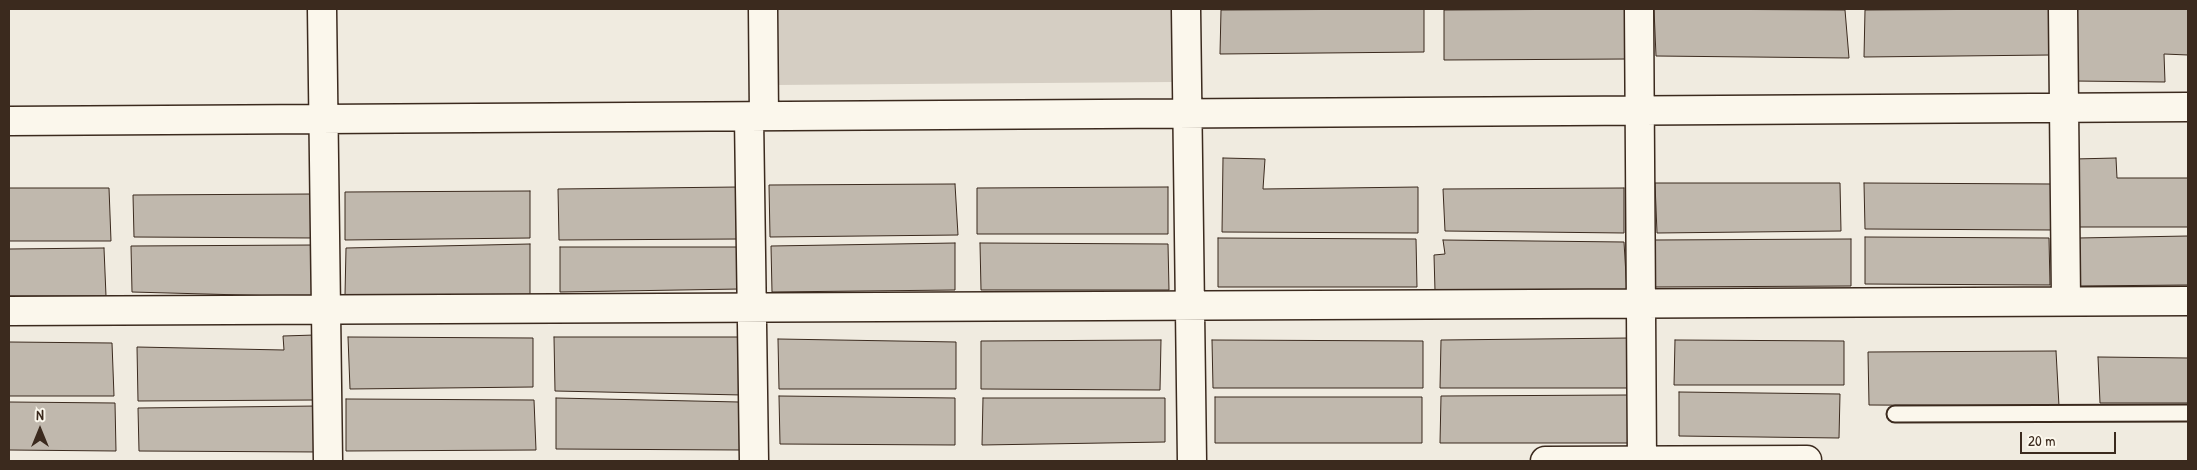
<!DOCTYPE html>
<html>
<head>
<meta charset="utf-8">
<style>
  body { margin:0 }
  #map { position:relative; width:2197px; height:470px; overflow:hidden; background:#f0ebe0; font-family:"Patrick Hand",sans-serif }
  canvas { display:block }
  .frame { position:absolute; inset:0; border:10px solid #3b2a1e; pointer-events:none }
  .north { position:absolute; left:15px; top:405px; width:50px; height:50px; -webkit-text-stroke:4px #fbf7ec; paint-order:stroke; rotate:0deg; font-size:14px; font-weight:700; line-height:20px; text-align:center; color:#3b2a1e }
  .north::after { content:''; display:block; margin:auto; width:18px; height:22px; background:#3b2a1e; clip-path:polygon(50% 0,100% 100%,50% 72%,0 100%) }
  .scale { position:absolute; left:2020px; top:432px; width:96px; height:22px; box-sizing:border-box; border:2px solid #3b2a1e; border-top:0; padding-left:6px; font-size:15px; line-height:18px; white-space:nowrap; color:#3b2a1e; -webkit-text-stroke:4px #fbf7ec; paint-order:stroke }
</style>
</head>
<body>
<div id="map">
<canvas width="2197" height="470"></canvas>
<div class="frame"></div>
<div class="north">N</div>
<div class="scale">20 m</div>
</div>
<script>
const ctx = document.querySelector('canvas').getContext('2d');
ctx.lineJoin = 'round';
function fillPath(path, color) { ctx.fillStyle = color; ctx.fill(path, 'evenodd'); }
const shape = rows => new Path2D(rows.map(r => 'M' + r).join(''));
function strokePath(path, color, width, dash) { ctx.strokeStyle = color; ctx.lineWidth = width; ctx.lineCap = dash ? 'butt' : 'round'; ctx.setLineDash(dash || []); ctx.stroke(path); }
fillPath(shape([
  [775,9,1172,9,1173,82,776,85]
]), '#d5cec3');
const building = shape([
  [1424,9,1424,52,1220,54,1221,10,1424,9],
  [1628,9,1628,59,1444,60,1444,10,1628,9],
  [1654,9,1845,10,1849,58,1656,56,1654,9],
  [2050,9,2050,55,1864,57,1865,10,2050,9],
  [2072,9,2188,9,2188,55,2164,54,2165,82,2074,81,2072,9],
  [1223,158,1265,159,1263,189,1418,187,1418,233,1222,232,1223,158],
  [2116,158,2117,178,2188,178,2188,227,2075,227,2074,159,2116,158],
  [1655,183,1840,183,1841,231,1657,233,1655,183],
  [1864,183,2052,184,2052,230,1865,229,1864,183],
  [955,184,958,235,770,237,769,185,955,184],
  [739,187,740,239,559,240,558,189,739,187],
  [1168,187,1168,234,977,234,977,188,1168,187],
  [9,188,109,188,111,241,9,241,9,188],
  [1624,188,1624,233,1445,231,1443,189,1624,188],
  [530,191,530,238,345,240,345,192,530,191],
  [314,194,315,238,134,237,133,195,314,194],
  [2188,236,2188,285,2078,286,2078,238,2188,236],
  [1865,237,2049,238,2050,285,1865,284,1865,237],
  [1218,238,1416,239,1417,287,1218,287,1218,238],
  [1851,239,1851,286,1655,287,1654,240,1851,239],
  [1443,240,1624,242,1627,292,1435,291,1434,255,1445,254,1443,240],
  [955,243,955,290,772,292,771,246,955,243],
  [980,243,1168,244,1169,290,981,290,980,243],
  [530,244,530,295,345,295,346,248,530,244],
  [315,245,316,297,132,292,131,246,315,245],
  [560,247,739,247,740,289,560,292,560,247],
  [104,248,106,296,9,296,9,249,104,248],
  [315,335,317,400,138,401,137,347,284,350,283,336,315,335],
  [348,337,533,338,533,387,350,389,348,337],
  [554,337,742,337,742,395,555,391,554,337],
  [1630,338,1631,388,1440,388,1441,340,1630,338],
  [778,339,956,342,956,389,779,389,778,339],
  [1161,340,1160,390,981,389,981,341,1161,340],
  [1212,340,1423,341,1423,388,1213,388,1212,340],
  [1675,340,1844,341,1844,385,1674,385,1675,340],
  [9,342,112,343,114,396,9,396,9,342],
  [2056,351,2059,406,1869,405,1868,352,2056,351],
  [2098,357,2188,358,2188,403,2100,403,2098,357],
  [1679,392,1840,394,1839,438,1679,436,1679,392],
  [1628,395,1631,443,1440,443,1441,396,1628,395],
  [779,396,955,398,955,445,780,444,779,396],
  [1215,397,1422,397,1422,443,1215,443,1215,397],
  [556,398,739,402,741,450,556,449,556,398],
  [983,398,1165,398,1165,442,982,445,983,398],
  [346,399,534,400,536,450,346,451,346,399],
  [9,402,115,403,116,451,9,450,9,402],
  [318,406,320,452,139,451,138,408,318,406]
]);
fillPath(building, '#c0b8ad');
strokePath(building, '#3b2a1e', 1);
const service = shape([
  [1895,414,2188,413]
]);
const minor = shape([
  [322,9,328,461],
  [763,9,764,116],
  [1186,9,1192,461],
  [1639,9,1642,461],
  [2063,9,2066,300],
  [749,117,754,461],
  [9,121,2188,107],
  [9,311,2188,301],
  [1545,461,1807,460]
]);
strokePath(service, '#3b2a1e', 19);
strokePath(minor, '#3b2a1e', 31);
strokePath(service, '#fbf7ec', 15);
strokePath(minor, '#fbf7ec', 28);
</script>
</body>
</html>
